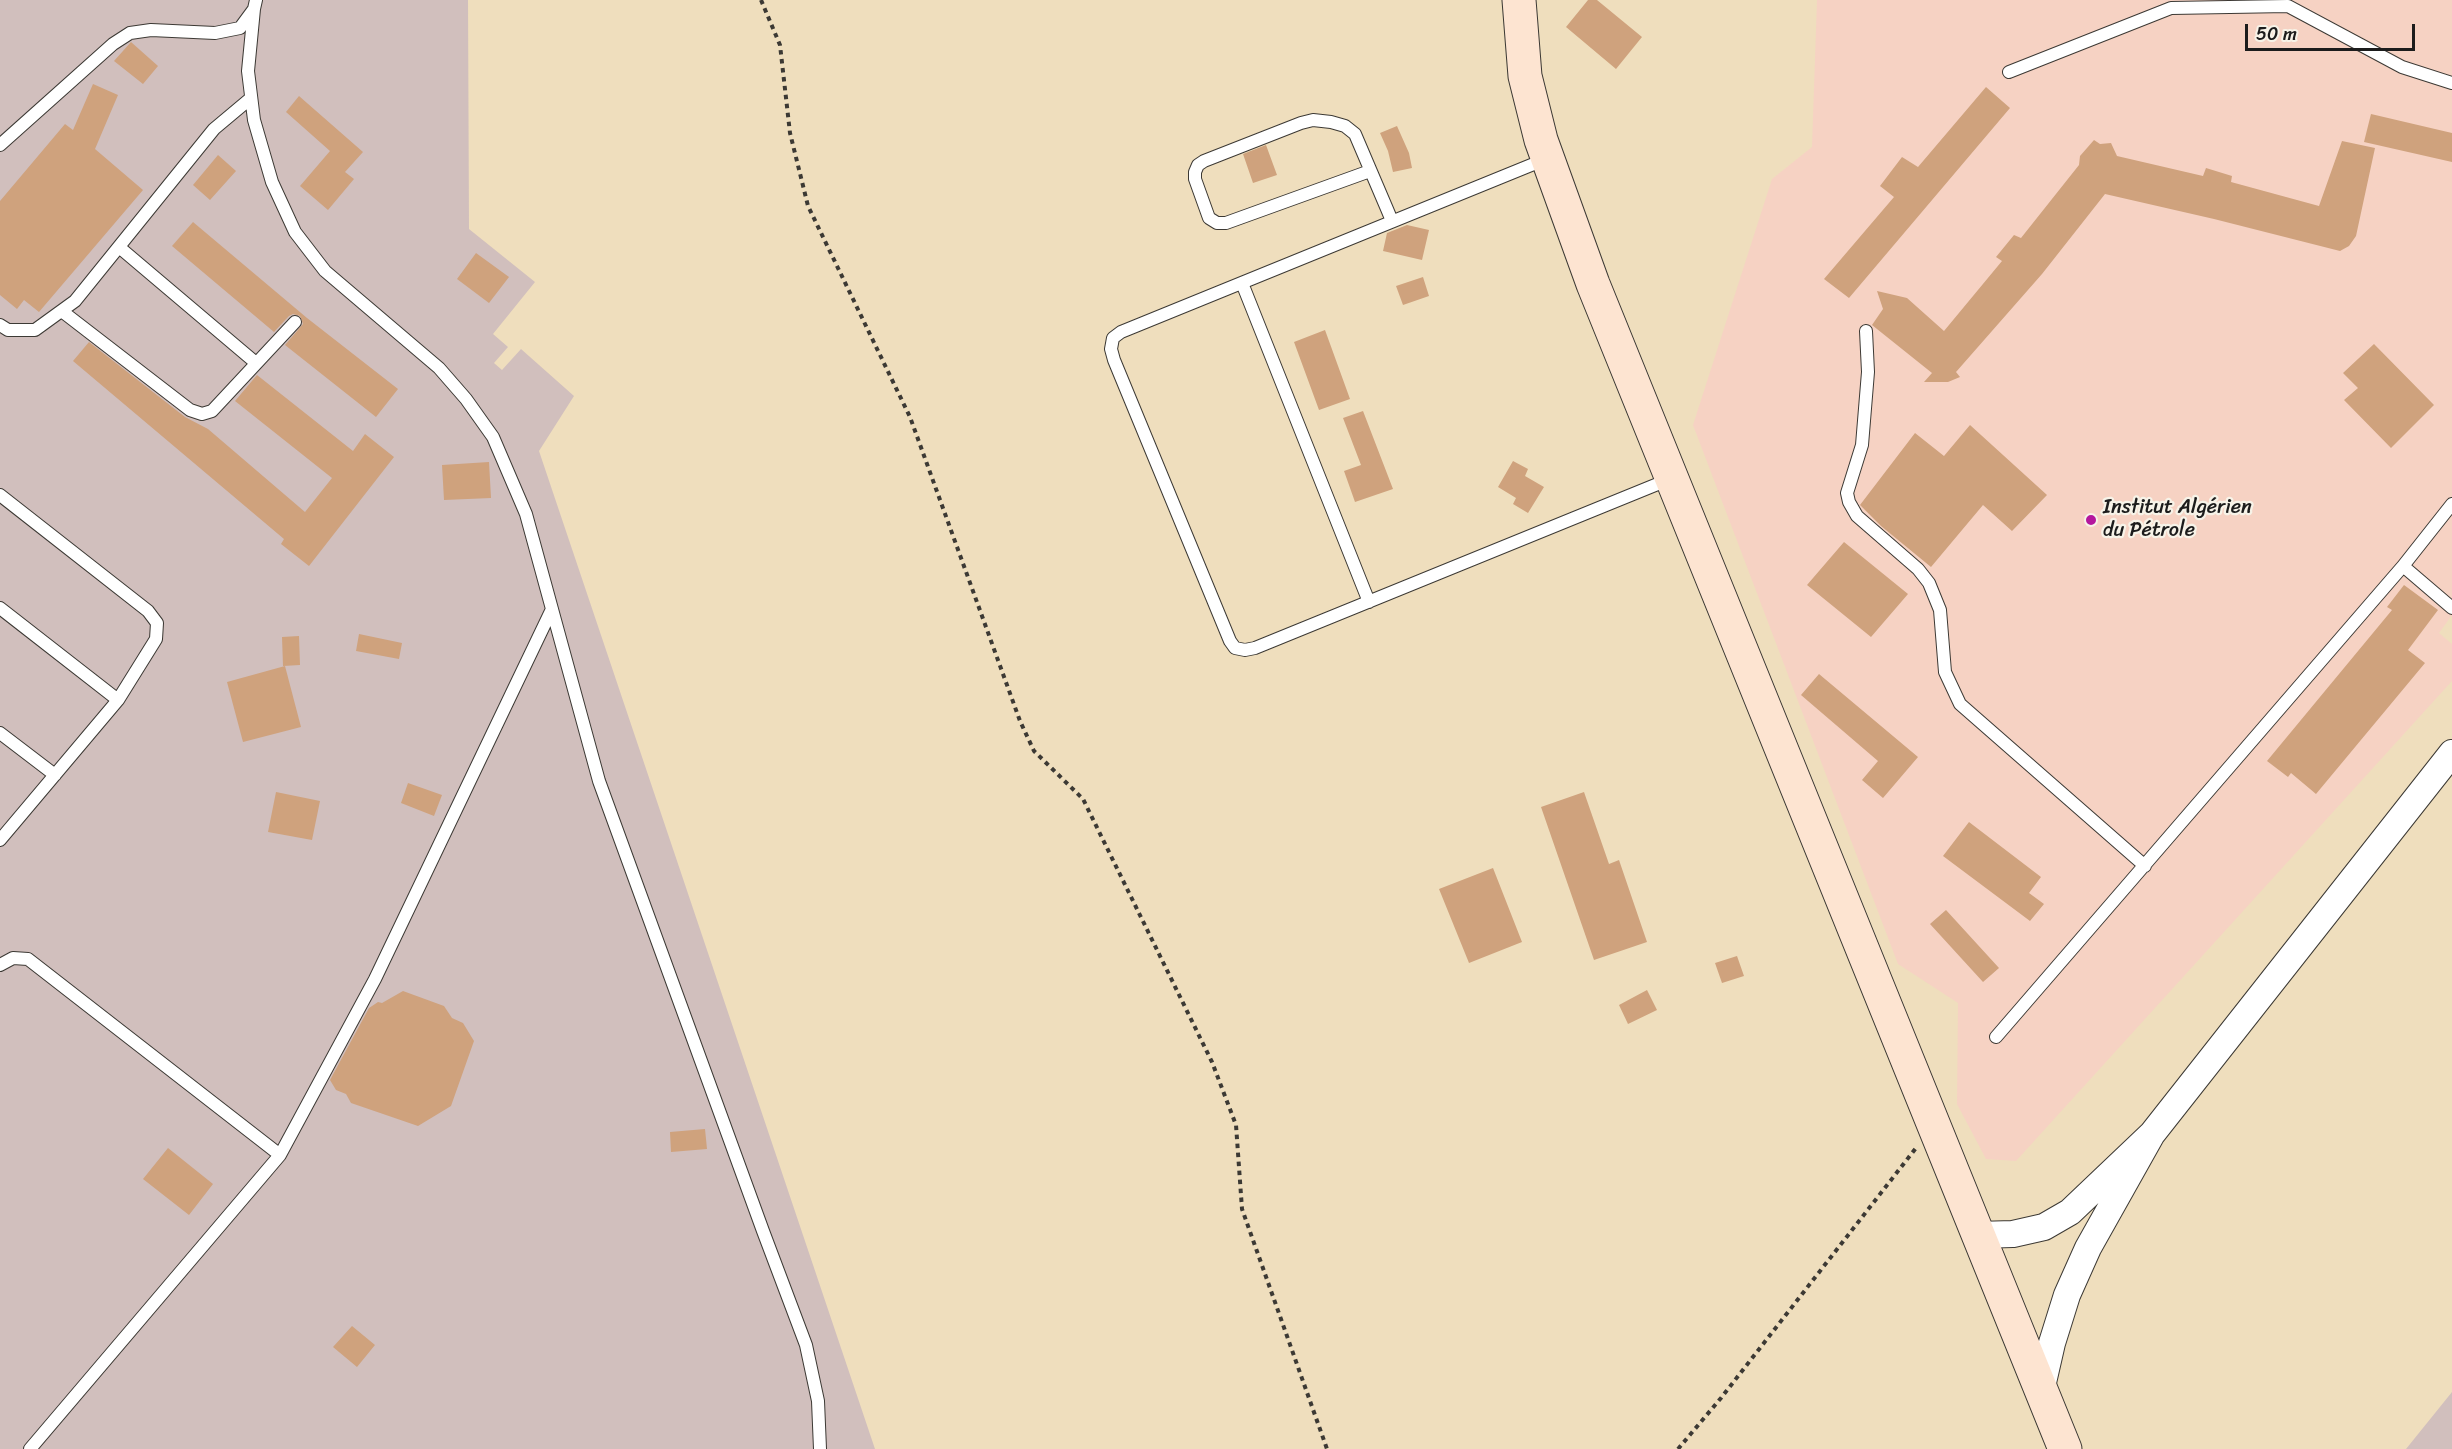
<!DOCTYPE html>
<html>
<head>
<meta charset="utf-8">
<style>
  body { margin:0 }
  #map { position:relative; width:2452px; height:1449px; overflow:hidden; background:#efdebd; font-family:Sriracha,sans-serif }
  canvas { display:block }
  .scale { position:absolute; left:2245px; top:24px; width:170px; height:27px; box-sizing:border-box; border:3px solid #1c1c1c; border-top:0; padding-left:8px; font-size:18px; line-height:21px; white-space:nowrap; color:#1c1c1c; -webkit-text-stroke:4px #f7f3e8; paint-order:stroke }
</style>
</head>
<body>
<div id="map">
<canvas width="2452" height="1449"></canvas>
<div class="scale">50 m</div>
</div>
<script>
const ctx = document.querySelector('canvas').getContext('2d');
ctx.lineJoin = 'round';
function fillPath(path, color) { ctx.fillStyle = color; ctx.fill(path, 'evenodd'); }
const shape = rows => new Path2D(rows.map(r => 'M' + r).join(''));
function strokePath(path, color, width, dash) { ctx.strokeStyle = color; ctx.lineWidth = width; ctx.lineCap = dash ? 'butt' : 'round'; ctx.setLineDash(dash || []); ctx.stroke(path); }
function label(font, color, halo, rows, align = 'center') {
  ctx.font = font + ' Sriracha,sans-serif'; ctx.lineWidth = 4.5; ctx.setLineDash([]); ctx.textBaseline = 'middle'; ctx.strokeStyle = halo; ctx.fillStyle = color; for (const [text, x, y, turn = 0] of rows) {
    ctx.save(); ctx.translate(x, y); ctx.rotate((+turn || 0) * Math.PI / 180); ctx.textAlign = isNaN(turn) ? turn : align; if (halo) ctx.strokeText(text, 0, 0); ctx.fillText(text, 0, 0); ctx.restore();
  }
}
fillPath(shape([
  [1817,0,2452,0,2452,615,2439,633,2452,644,2452,681,2016,1161,1986,1159,1957,1104,1958,1003,1898,964,1693,425,1772,179,1812,147]
]), '#f6d2c3');
fillPath(shape([
  [0,0,468,0,469,229,535,282,493,334,508,347,494,363,502,370,521,349,574,396,539,451,875,1449,0,1449],
  [2452,1392,2452,1449,2406,1449]
]), '#d1bfbd');
fillPath(shape([
  [1588,0,1597,0,1642,37,1616,69,1566,27],
  [131,42,158,66,143,84,114,61],
  [93,84,118,95,95,149,143,190,39,312,24,300,17,309,0,295,0,201,65,124,73,130],
  [1986,87,2010,108,1849,298,1824,279,1894,197,1880,186,1902,157,1918,167],
  [299,96,363,152,345,172,354,179,328,210,300,186,330,151,286,112],
  [2371,114,2452,133,2452,162,2364,142],
  [1397,126,1409,153,1412,168,1393,172,1388,151,1380,133],
  [2094,140,2100,144,2111,143,2117,156,2203,176,2206,168,2232,176,2231,182,2319,206,2342,141,2375,148,2356,236,2349,246,2340,251,2214,219,2105,194,2042,274,1956,372,1960,377,1948,382,1924,382,1932,373,1872,325,1883,309,1877,291,1907,298,1944,331,2002,261,1996,257,2014,235,2021,238,2079,165,2080,156],
  [1266,145,1277,175,1253,183,1243,154],
  [218,155,236,171,210,200,193,185],
  [193,222,307,318,398,389,376,417,285,345,303,324,300,316,293,314,289,316,274,332,172,246],
  [1407,225,1429,230,1422,260,1383,251,1387,233],
  [476,253,509,277,489,303,457,279],
  [1423,277,1429,296,1403,305,1396,286],
  [1325,330,1350,399,1319,410,1294,342],
  [89,342,185,417,208,429,305,512,332,478,235,401,257,375,353,451,365,434,394,457,309,566,281,544,284,539,73,361],
  [2374,344,2434,405,2391,448,2344,400,2358,388,2343,373],
  [1363,411,1393,489,1355,502,1344,471,1361,465,1343,418],
  [1970,425,2047,495,2012,531,1983,505,1931,567,1881,526,1860,505,1915,433,1944,456],
  [1513,461,1528,469,1525,476,1544,487,1528,513,1513,504,1516,498,1498,487],
  [489,462,491,498,444,500,442,465],
  [1844,542,1908,594,1871,637,1807,585],
  [2404,585,2438,610,2408,650,2425,663,2316,794,2291,773,2288,777,2267,761,2392,610,2387,607],
  [359,634,402,643,399,659,356,651],
  [299,636,300,665,283,666,282,637],
  [285,666,301,727,243,742,227,682],
  [1819,674,1918,757,1883,798,1862,780,1878,761,1801,695],
  [408,783,442,795,434,816,401,803],
  [276,792,320,801,312,840,268,832],
  [1584,792,1609,864,1619,860,1647,942,1594,960,1541,807],
  [1969,822,2041,877,2029,893,2044,904,2030,921,1943,856],
  [1493,868,1522,942,1469,963,1439,889],
  [1946,910,1999,968,1983,982,1930,924],
  [1737,956,1744,976,1722,983,1715,963],
  [1647,990,1657,1010,1628,1024,1619,1005],
  [403,991,444,1006,452,1018,463,1023,474,1041,451,1106,418,1126,351,1103,346,1094,336,1090,330,1080,369,1008,378,1002,382,1003],
  [705,1129,707,1149,671,1152,670,1132],
  [168,1148,213,1184,189,1215,143,1179],
  [352,1326,375,1345,357,1367,333,1347]
]), '#cfa27d');
const service = shape([
  [254,9,248,71,254,120,272,182,295,232,325,271,439,368,466,399,493,437,526,514,599,781,763,1231,806,1345,818,1401,820,1449],
  [2009,72,2171,8,2288,6,2402,67,2452,83],
  [0,145,113,44,130,33,151,30,215,33,240,28,254,9,256,0],
  [1546,159,1121,332,1113,338,1111,349,1114,360,1230,641,1235,648,1245,650,1255,648,1670,479],
  [1370,171,1226,223,1217,223,1209,218,1195,179,1195,172,1198,165,1204,161,1301,123,1313,120,1331,122,1345,126,1355,134,1387,209,1392,221],
  [119,247,256,363],
  [1242,283,1369,602],
  [63,312,190,410,202,414,212,411,295,322],
  [0,325,8,330,35,330,75,301,214,129,251,98],
  [1866,331,1868,372,1862,445,1847,493,1849,502,1857,516,1918,569,1929,583,1940,610,1945,672,1960,704,2145,866],
  [0,495,148,611,157,623,156,639,118,700,0,840],
  [2403,566,2452,608],
  [0,608,118,700],
  [0,733,55,775],
  [0,965,13,958,28,959,280,1155],
  [1996,1037,2403,566,2452,504],
  [30,1449,280,1155,375,979,552,609]
]);
const minor = shape([
  [2152,1134,2452,753],
  [1977,1235,2013,1234,2044,1227,2070,1212,2152,1134,2088,1248,2067,1295,2052,1343,2041,1391]
]);
const secondary = shape([
  [1519,0,1525,76,1541,140,1593,284,2065,1449]
]);
strokePath(service, '#3c3934', 14);
strokePath(minor, '#3c3934', 28);
strokePath(secondary, '#3c3934', 35);
strokePath(shape([
  [761,0,780,45,790,133,808,206,910,417,1020,721,1034,751,1083,799,1212,1062,1236,1125,1242,1209,1327,1449],
  [1678,1449,1721,1398,1916,1148]
]), '#3c3934', 4, [4.5, 4.5]);
strokePath(service, '#fff', 12);
strokePath(minor, '#fff', 26);
strokePath(secondary, '#fde4d1', 33);
for (const [x, y, r, color] of [
  [2091,520,6,"#b5179e"]
]) { const dot = new Path2D(); dot.arc(x, y, r, 0, 2 * Math.PI); ctx.fillStyle = color; ctx.fill(dot); strokePath(dot, '#f7f3e8', 2); }
label('20px', '#1c1c1c', '#f7f3e8', [
  ["Institut Algérien",2103,508],
  ["du Pétrole",2103,531]
], 'left');
</script>
</body>
</html>
